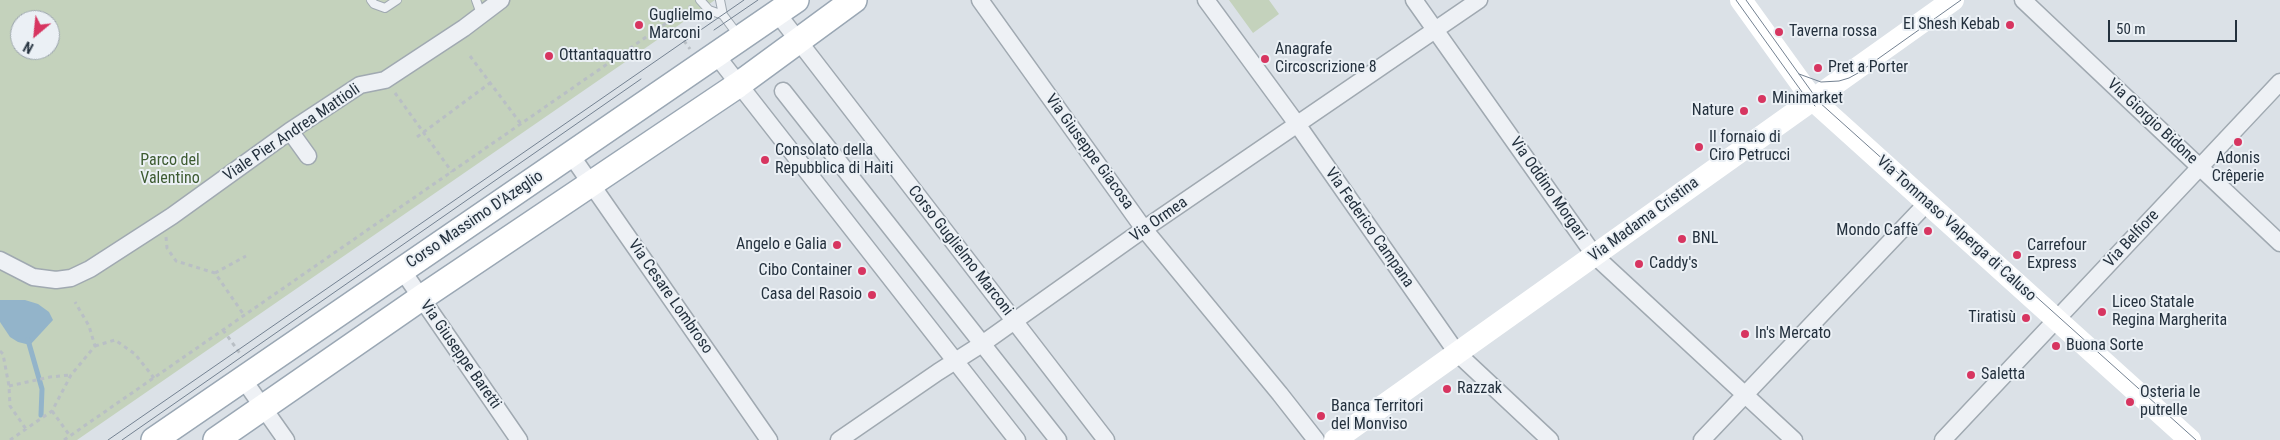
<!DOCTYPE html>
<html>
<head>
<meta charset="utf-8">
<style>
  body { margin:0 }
  #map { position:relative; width:2280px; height:440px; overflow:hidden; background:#dbe1e7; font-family:"Roboto Condensed",sans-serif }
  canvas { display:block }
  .north { position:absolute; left:10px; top:10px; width:50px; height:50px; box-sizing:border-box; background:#ebf0f5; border:1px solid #9ba4ac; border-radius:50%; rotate:208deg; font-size:14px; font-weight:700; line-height:20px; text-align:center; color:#24313e }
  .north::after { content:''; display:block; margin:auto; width:18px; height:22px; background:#d73560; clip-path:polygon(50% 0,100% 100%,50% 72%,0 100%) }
  .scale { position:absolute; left:2108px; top:20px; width:129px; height:22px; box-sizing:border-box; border:2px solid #24313e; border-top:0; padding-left:6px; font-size:15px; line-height:18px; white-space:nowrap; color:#24313e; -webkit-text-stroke:4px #ebf0f5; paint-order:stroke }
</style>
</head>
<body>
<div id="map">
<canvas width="2280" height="440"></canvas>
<div class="north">N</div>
<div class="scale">50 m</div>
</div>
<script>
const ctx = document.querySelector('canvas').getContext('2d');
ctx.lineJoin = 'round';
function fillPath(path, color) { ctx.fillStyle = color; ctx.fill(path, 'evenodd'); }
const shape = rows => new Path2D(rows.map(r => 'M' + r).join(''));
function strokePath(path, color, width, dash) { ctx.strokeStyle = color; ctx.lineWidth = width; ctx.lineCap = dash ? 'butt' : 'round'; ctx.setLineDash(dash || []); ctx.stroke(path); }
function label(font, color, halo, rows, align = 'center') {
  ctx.font = font + ' "Roboto Condensed",sans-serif'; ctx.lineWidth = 4; ctx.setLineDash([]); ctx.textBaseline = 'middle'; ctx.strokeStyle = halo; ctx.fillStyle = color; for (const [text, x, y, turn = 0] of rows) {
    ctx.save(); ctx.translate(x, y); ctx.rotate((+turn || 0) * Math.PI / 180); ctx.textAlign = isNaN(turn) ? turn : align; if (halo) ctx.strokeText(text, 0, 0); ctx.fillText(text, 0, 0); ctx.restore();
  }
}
fillPath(shape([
  [0,0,715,0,77,440,0,440],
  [20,20,50,20,50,50,20,50],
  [1229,0,1269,0,1279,14,1253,33]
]), '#c4d2bc');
fillPath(shape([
  [0,300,25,300,38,304,49,312,53,320,30,345,18,342,10,337,0,322]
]), '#93b4ca');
strokePath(shape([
  [28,340,42,389,41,415]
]), '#93b4ca', 5);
const lane = shape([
  [371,0,374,4,385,8,397,0],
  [476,0,481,14],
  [700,0,709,10,723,15],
  [720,0,723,15,738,35]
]);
const street = shape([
  [980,0,1144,229,1280,394,1316,440],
  [1206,0,1297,124,1457,353,1550,440],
  [1414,0,1595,256,1794,440],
  [2023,0,2280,243],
  [777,13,1106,440],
  [716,55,1017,440],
  [783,91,1058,440],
  [290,131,308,156],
  [571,155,769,440],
  [0,260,33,277,56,280,71,278,90,269,172,216,290,131,360,85,385,80,464,28,501,0],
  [402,270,519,440],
  [243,379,286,440],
  [839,440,938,372,982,344,1144,229,1479,0],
  [1702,440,1927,203],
  [1943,440,2280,82]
]);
const primary = shape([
  [154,440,796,0],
  [216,440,421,298,738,85,854,0]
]);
strokePath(lane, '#a0a9b1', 10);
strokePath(street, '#a0a9b1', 19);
strokePath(primary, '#9aa7b4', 28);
strokePath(shape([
  [670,21,690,49],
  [470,56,521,124],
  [395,93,452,172],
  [417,137,490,83],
  [166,237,167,248,176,261,215,273,244,315],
  [215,273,246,256],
  [223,330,241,355],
  [95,346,115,340,135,354,154,378],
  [0,351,3,354,9,386,10,406,26,429],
  [9,386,50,377,70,375],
  [52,411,70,436],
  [10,440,52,411,71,375,95,346,89,326,75,302],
  [64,440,691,6]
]), '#b9bfc5', 3, [4, 4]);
strokePath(lane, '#eef1f5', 8);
strokePath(street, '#eef1f5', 16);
strokePath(shape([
  [1741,0,1813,100,2190,440],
  [1335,440,1953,0]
]), '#fff', 22);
strokePath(primary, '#fff', 25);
strokePath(shape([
  [1736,0,1802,92,1815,106],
  [1746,0,1819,102,2196,440],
  [714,30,758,0],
  [1799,74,1821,82,1839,81,1849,78,1858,73,1961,0],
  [108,440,744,0],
  [122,440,641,79]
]), '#748292', 1);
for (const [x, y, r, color] of [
  [639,25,5,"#d73560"],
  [2010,25,5,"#d73560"],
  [1779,32,5,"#d73560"],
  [549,56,5,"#d73560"],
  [1265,59,5,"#d73560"],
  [1818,68,5,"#d73560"],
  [1762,99,5,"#d73560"],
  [1744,111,5,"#d73560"],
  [2238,142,5,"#d73560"],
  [1699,147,5,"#d73560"],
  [765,160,5,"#d73560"],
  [1928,231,5,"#d73560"],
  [1682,239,5,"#d73560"],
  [837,245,5,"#d73560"],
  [2017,255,5,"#d73560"],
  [1639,264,5,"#d73560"],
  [862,271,5,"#d73560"],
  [872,295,5,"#d73560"],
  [2102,312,5,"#d73560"],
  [2026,318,5,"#d73560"],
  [1745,334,5,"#d73560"],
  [2056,346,5,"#d73560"],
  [1971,375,5,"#d73560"],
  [1447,389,5,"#d73560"],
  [2130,402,5,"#d73560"],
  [1321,416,5,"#d73560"]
]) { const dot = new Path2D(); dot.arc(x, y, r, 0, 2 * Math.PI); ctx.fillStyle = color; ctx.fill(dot); strokePath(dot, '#ebf0f5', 2); }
label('16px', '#24313e', '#ebf0f5', [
  ["Guglielmo",649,16],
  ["Marconi",649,34],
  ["El Shesh Kebab",2000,25,"right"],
  ["Taverna rossa",1789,32],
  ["Anagrafe",1275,50],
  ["Circoscrizione 8",1275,68],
  ["Ottantaquattro",559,56],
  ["Pret a Porter",1828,68],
  ["Minimarket",1772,99],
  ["Nature",1734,111,"right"],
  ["Il fornaio di",1709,138],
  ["Ciro Petrucci",1709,156],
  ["Consolato della",775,151],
  ["Repubblica di Haiti",775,169],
  ["Adonis",2238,159,"center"],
  ["Crêperie",2238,177,"center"],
  ["Mondo Caffè",1918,231,"right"],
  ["BNL",1692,239],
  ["Angelo e Galia",827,245,"right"],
  ["Carrefour",2027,246],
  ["Express",2027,264],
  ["Caddy's",1649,264],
  ["Cibo Container",852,271,"right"],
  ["Casa del Rasoio",862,295,"right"],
  ["Liceo Statale",2112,303],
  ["Regina Margherita",2112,321],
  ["Tiratisù",2016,318,"right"],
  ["In's Mercato",1755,334],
  ["Buona Sorte",2066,346],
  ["Saletta",1981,375],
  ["Razzak",1457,389],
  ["Osteria le",2140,393],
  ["putrelle",2140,411],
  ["Banca Territori",1331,407],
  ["del Monviso",1331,425]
], 'left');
label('16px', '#24313e', '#ebf0f5', [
  ["Via Giorgio Bidone",2152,122,43],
  ["Viale Pier Andrea Mattioli",292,133,-34],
  ["Via Giuseppe Giacosa",1089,152,54],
  ["Via Oddino Morgari",1548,189,55],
  ["Corso Massimo D'Azeglio",475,220,-34],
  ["Via Ormea",1159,220,-35],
  ["Via Madama Cristina",1644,220,-36],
  ["Via Federico Campana",1369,228,55],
  ["Via Tommaso Valperga di Caluso",1956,229,42],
  ["Via Belfiore",2132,239,-47],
  ["Corso Guglielmo Marconi",960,251,52],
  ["Via Cesare Lombroso",670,297,55],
  ["Via Giuseppe Baretti",460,355,55]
]);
label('16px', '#3d5b31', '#ebf0f5', [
  ["Parco del",170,161],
  ["Valentino",170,179]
]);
</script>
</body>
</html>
